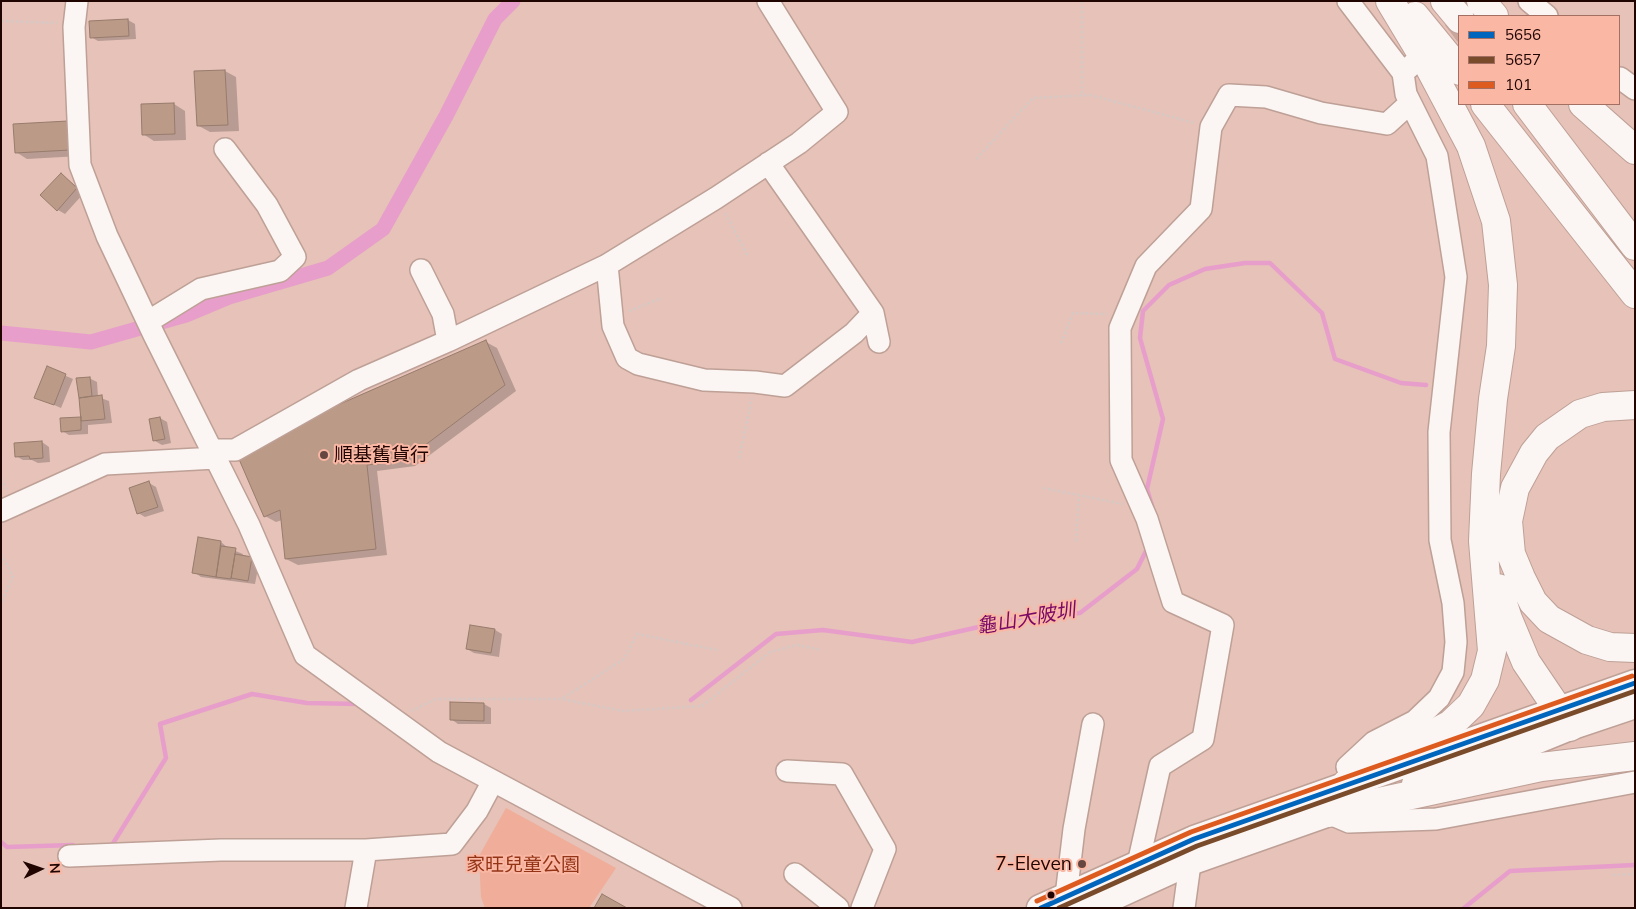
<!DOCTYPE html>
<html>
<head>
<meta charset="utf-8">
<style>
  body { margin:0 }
  #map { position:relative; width:1636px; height:909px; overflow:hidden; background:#e6c2b8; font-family:Mulish,sans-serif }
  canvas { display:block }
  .frame { position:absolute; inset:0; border:2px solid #1f0400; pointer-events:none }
  .legend { position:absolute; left:1458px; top:15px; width:162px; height:90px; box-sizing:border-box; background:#fab7a4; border:1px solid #a26f62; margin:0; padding:6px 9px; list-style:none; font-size:15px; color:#1f0400 }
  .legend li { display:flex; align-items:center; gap:10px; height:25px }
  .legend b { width:25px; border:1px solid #a26f62 }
  .north { position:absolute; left:15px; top:844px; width:50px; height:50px; -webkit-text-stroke:4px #fab7a4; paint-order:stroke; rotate:87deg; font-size:14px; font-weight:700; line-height:20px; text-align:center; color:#1f0400 }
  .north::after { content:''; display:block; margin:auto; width:18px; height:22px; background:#1f0400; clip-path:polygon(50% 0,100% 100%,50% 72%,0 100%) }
</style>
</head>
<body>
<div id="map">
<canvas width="1636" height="909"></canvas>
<div class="frame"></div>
<ul class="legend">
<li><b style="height:6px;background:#0065bd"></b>5656</li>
<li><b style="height:6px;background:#7a4b2a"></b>5657</li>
<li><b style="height:6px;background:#dd5b1f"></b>101</li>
</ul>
<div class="north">N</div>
</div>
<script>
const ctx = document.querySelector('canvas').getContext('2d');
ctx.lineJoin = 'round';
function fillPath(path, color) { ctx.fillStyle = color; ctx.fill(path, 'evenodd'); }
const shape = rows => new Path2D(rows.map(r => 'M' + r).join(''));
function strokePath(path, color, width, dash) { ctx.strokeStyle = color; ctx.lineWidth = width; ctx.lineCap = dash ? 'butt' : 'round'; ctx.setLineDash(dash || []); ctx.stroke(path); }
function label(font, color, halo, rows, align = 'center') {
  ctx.font = font + ' Mulish,"Noto Sans TC",sans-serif'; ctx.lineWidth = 4; ctx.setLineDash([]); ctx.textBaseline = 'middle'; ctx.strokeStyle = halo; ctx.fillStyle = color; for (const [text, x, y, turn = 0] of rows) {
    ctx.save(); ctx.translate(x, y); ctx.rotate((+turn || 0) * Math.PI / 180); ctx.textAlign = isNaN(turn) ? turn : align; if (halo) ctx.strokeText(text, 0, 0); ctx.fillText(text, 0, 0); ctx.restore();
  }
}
fillPath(shape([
  [506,808,616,868,589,908,485,908,481,897,479,856]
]), '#efad9a');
fillPath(shape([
  [128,20,135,24,136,39,98,41,91,37],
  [225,71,236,77,239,131,210,132,199,126],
  [174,104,185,111,186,140,154,141,143,134],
  [68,123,80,156,27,159,16,152],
  [61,174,84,193,65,214,58,210],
  [486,342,497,348,516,391,415,466,377,471,387,555,298,565,286,559,282,520,276,522,265,516],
  [47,368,73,379,61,408,36,397],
  [89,378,97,382,98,397,109,401,112,423,88,425,88,434,69,435,62,431,82,418,78,379],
  [160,418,167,422,171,443,162,445,155,441],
  [42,442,49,447,50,462,38,463,32,460,23,460,16,456],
  [149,483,156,487,164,511,145,517,138,513],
  [221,542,228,548,243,554,242,557,259,563,255,584,201,577,194,572],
  [471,626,495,630,502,634,499,657,474,653,467,649],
  [451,703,484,704,491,708,491,724,458,724,451,719]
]), '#0003');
strokePath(shape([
  [1152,506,1147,489,1163,419,1140,338,1143,311,1169,285,1205,269,1245,263,1270,263,1322,313,1335,359,1401,383,1426,385],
  [691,700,776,634,823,630,912,642,1023,617,1080,613,1137,569,1148,547],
  [1,842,7,847,73,845],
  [109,845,112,845,166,758,160,724,252,694,307,703,360,704],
  [1464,908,1510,871,1635,865]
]), '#e89eca', 4.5);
strokePath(shape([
  [1,333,91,342,186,315,229,297,328,268,383,229,446,116,495,19,513,1]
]), '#e89eca', 15);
const building = shape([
  [128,19,129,36,90,38,89,21,128,19],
  [225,70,228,125,197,126,194,71,225,70],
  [174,103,175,134,142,135,141,104,174,103],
  [68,121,70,150,15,153,13,124,68,121],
  [61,173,77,188,57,211,40,195,61,173],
  [486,340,505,385,404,461,367,465,376,549,285,559,280,510,264,517,235,450,486,340],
  [47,366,66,374,54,405,34,398,47,366],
  [90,377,92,396,79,398,76,378,90,377],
  [102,395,105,419,81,421,79,398,102,395],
  [81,417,81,430,61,432,60,418,81,417],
  [160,417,165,439,153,441,149,419,160,417],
  [42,441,43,458,30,459,29,456,15,457,14,443,42,441],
  [149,481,158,507,137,514,129,488,149,481],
  [198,537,221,541,216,577,192,573,198,537],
  [221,546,236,548,231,579,216,577,221,546],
  [235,554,252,557,248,581,231,578,235,554],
  [470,625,495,629,491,653,466,649,470,625],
  [450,702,484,703,484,721,450,720,450,702],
  [602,894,627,908,594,908,602,894]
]);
fillPath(building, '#bb9a88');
strokePath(building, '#977b6b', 1);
strokePath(shape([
  [1426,53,1460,27]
]), '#c8a69c', 21, [21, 11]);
const minor = shape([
  [77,1,74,27,80,165,107,236,154,335,249,525,305,655,439,752,731,908],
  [1348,1,1403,73],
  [1529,1,1547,16],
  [1620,78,1635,89],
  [607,265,613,326,627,358,638,364,704,380,755,382,785,386,854,333,873,313,768,163],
  [421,270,443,314,448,341],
  [873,313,879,342],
  [149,321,201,289,280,271,295,257,267,205,225,149],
  [212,450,235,450,359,380,448,341,607,265,716,198,799,143,837,112,768,1],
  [1,511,105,464,216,458],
  [1347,767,1374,742,1415,721,1439,698,1453,672,1456,642,1453,603,1440,540,1439,432,1456,277,1437,156,1406,94,1403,73,1413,64],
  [787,771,842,774,885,849,862,908],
  [1328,813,1349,822,1436,819,1635,782],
  [69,856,221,850,366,850,452,844,477,811,493,781],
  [1138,864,1160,766,1203,739,1223,625,1173,602,1147,519,1121,460,1120,328,1146,266,1201,209,1211,127,1229,95,1266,97,1321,113,1387,124,1410,103],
  [795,874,838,908],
  [356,908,366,850],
  [1071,908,1066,896,1074,829,1093,724],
  [1184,908,1192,849]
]);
const major = shape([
  [1415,784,1491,759,1570,727,1635,705],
  [1040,908,1194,839,1635,683],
  [1089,908,1190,862,1349,806]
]);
const highway = shape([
  [1445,1,1460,19],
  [1481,1,1494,16],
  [1415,16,1460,71],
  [1485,104,1635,294],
  [1527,104,1635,246],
  [1583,104,1635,150],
  [1635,405,1603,407,1580,414,1547,437,1534,453,1515,488,1508,521,1511,554,1521,578,1533,602,1549,619,1587,640,1610,647,1635,648],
  [1498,588,1508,619,1526,662,1570,727],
  [1346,784,1377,758,1412,745,1451,724,1471,705,1485,680,1492,651,1483,541,1486,474,1493,399,1501,346,1503,285,1496,221,1471,146,1426,61,1390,1],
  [1328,813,1541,767,1635,756]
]);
strokePath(minor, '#bea096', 24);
strokePath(major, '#bea096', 29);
strokePath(highway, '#bea096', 30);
strokePath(shape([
  [1082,1,1082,95],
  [1,21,57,23],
  [976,159,1033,98,1090,95,1195,123],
  [725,213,748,256],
  [629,311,662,298],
  [1061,343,1073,313,1107,314],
  [739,458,752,398],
  [1,479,7,489],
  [1043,488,1123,504],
  [1076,541,1079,496],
  [1,554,13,576,1,604],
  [563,698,624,659,637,634,717,650],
  [411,711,436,699,562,699,622,711,702,706,770,652,797,645,821,650],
  [1613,875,1635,874]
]), '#d5c9c6', 2.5, [2.5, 2.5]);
strokePath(minor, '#fbf6f4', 21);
strokePath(major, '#fbf6f4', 26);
strokePath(highway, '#fbf6f4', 28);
strokePath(shape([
  [1041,908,1194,839,1635,683]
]), '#0065bd', 5);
strokePath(shape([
  [1059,908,1197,846,1635,691]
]), '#7a4b2a', 5);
strokePath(shape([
  [1037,901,1191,832,1632,676]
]), '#dd5b1f', 5);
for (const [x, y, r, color] of [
  [324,455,5,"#654640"],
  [1082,864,5,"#654640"],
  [1051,895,4.5,"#1f0400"]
]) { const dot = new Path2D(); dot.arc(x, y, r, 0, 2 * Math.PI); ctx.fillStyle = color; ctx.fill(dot); strokePath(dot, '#fab7a4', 2); }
label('19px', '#1f0400', '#fab7a4', [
  ["順基舊貨行",334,455],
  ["7-Eleven",1072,864,"right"]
], 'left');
label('19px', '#933416', '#fab7a4', [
  ["家旺兒童公園",523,865]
]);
label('italic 20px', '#790866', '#fab7a4', [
  ["龜山大陂圳",1026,619,-10]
]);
</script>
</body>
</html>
